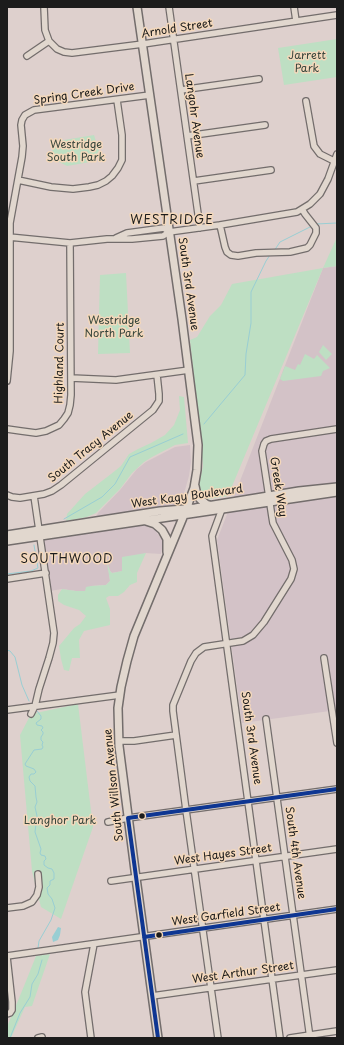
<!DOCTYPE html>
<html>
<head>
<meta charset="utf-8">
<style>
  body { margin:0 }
  #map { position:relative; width:344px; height:1045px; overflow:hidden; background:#ded0cd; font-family:"Playpen Sans",sans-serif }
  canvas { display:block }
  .frame { position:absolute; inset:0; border:8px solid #1c1c1c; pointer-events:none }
</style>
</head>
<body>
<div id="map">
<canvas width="344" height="1045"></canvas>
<div class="frame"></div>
</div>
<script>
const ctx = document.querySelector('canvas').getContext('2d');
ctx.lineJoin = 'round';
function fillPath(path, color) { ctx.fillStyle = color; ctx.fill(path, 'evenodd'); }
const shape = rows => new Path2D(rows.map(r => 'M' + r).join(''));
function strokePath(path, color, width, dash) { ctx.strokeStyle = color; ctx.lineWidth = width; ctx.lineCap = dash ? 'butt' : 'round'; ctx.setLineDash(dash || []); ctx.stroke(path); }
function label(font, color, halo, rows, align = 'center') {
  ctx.font = font + ' "Playpen Sans",sans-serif'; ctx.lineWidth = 3; ctx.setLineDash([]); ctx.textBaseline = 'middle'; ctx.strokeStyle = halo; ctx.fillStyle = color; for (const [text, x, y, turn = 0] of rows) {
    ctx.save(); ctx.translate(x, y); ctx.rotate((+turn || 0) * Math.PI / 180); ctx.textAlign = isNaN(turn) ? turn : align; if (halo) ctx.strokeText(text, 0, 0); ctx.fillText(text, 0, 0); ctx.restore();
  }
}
fillPath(shape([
  [337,266,337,710,242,723,217,540,323,268],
  [190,445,191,462,189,476,181,504,96,517,98,513,120,490,137,469,146,462,175,447],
  [143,525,155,530,162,540,162,549,161,554,145,553,123,571,112,573,110,571,108,566,110,581,106,585,91,586,86,591,76,591,62,589,50,591,43,542,45,539]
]), '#d3c2c7');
fillPath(shape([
  [337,39,337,77,284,85,278,48],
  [94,135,99,151,90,162,67,166,53,159,52,142],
  [337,237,337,266,323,268,228,496,208,499,201,498,198,489,203,466,190,340,197,337,210,316,221,305,232,284,323,268],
  [126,273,130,353,98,354,100,275],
  [323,345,332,354,326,360,319,352],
  [305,354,314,359,317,355,330,368,323,371,321,376,283,381,280,379,285,366,295,370,298,364,300,365],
  [179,396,184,397,188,443,175,445,152,457,144,462,132,473,120,489,96,513,87,517,66,521,67,514,85,494,111,474,121,466,129,454,138,449,151,443,165,435,174,425,180,410],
  [146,553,137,573,137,582,130,585,124,592,118,596,109,596,106,598,110,609,110,625,84,631,79,640,80,658,72,658,69,671,64,670,61,659,59,646,74,628,80,624,86,616,79,610,64,605,58,601,58,595,62,589,76,591,85,591,86,587,91,586,106,585,110,581,107,563,110,571,112,573,122,571,122,557],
  [78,704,93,827,61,919,41,907,32,871,20,735,31,714],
  [50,954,32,1006,25,1007,11,1038,7,1038,7,1027,24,986,36,956]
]), '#bedfc3');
fillPath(shape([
  [58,927,61,928,60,935,58,940,53,942,52,937]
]), '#99ced3');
strokePath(shape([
  [316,224,337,223],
  [274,251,280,242,312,226],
  [204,424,245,375,246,354,251,323,251,292,266,261,270,255],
  [64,519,102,497,115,484,130,457,183,434],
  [7,574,31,571,38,568,34,545],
  [7,650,10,651,15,657,22,685,29,701],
  [37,711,41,716,41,719,36,723,37,725,42,726,43,728,41,730,43,732,43,734,41,737,41,740,43,742,42,745,43,747,42,749,34,750,25,764,26,766,34,769,36,772,34,774,31,774,29,777,30,781,35,786,36,797,37,802,35,807,37,816,35,832,41,849,40,853,41,855,45,856,46,859,44,861,44,865,48,868,52,869,54,873,54,879,50,881,50,885,47,888,48,894,52,899,55,908,51,920,39,941,38,948],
  [10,1038,20,1013,30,997,32,984,38,974,42,960]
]), '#99ced3', 1);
const minor = shape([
  [44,7,45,30,49,41,57,49,64,52,72,53,143,44,337,15],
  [169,7,200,228],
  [294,7,296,21],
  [27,56,49,41],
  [181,90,259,79],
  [306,101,314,146,320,154,334,161],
  [187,136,265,125],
  [18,180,51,187,73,189,89,187,98,185,106,181,112,176,118,168,122,160,122,135,117,100],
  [194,181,271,170],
  [220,225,225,247,227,252,231,255,238,256,256,253,290,252,307,248,310,245,316,233,316,228,305,214,302,209],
  [9,237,70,243,107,239,132,239,163,236,169,232,220,225,297,212,310,204,320,194,328,179,337,154],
  [116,238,127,233,164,228,169,232],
  [71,378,116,380,189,370],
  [7,381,10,351,10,223,22,157,23,146,21,125,22,120,25,115,34,110,150,95],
  [7,429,21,431,36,433,46,431,59,425,64,419,68,413,70,405,71,395,70,243],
  [7,495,12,497,20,498,44,494,52,491,61,485,153,410,159,401,159,394,157,375],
  [222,509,212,536,280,1038],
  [7,579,46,573],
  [324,658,337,743],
  [7,710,120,695],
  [31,714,35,706,39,689,49,658,53,643,54,633,34,496],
  [266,719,310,1038],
  [119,741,134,741,176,735],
  [108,822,128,818,337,789],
  [111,881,337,849],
  [7,908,23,906,32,902,37,895,39,887,38,874],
  [7,956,337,909],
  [7,957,12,1002,12,1010,10,1013,7,1014],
  [152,996,337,970],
  [38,1038,42,1037],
  [91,1038,85,992,94,944],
  [218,1038,186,810,173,711,173,705,191,661,196,653,204,647,243,641,253,635,264,622,291,579,294,569,292,560,273,523,272,517,262,451,264,444,266,441,271,439,337,429],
  [290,1038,337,1031]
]);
const major = shape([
  [137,7,182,319,198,445,197,470,194,488,184,515,134,636,127,661,121,687,118,708,119,746,136,878,158,1038],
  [195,486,197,495,200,499,206,504,212,506],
  [146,521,155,524,162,530,167,539,167,552],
  [7,535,160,511,195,508,299,491,337,487],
  [7,541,337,492]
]);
strokePath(minor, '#736d6c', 8);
strokePath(major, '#736d6c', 10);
strokePath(minor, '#e1d7ce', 5.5);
strokePath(major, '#e1d7ce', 7);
strokePath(shape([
  [144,937,337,909],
  [158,1038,128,818,337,789]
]), '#0e3692', 4);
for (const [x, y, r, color] of [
  [142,816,3.5,"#1c1c1c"],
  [159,935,3.5,"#1c1c1c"]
]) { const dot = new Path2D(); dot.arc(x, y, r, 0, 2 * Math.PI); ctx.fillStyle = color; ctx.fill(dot); strokePath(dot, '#f4d8bb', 1.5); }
label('11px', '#1c1c1c', '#f4d8bb', [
  ["Arnold Street",177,29,-9],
  ["Spring Creek Drive",84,94,-8],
  ["Langohr Avenue",194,116,82],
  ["South 3rd Avenue",188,284,82],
  ["Highland Court",60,363,-89],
  ["South Tracy Avenue",91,447,-39],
  ["Greek Way",278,487,81],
  ["West Kagy Boulevard",187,497,-8],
  ["South 3rd Avenue",251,738,82],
  ["South Willson Avenue",114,785,-96],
  ["South 4th Avenue",295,853,82],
  ["West Hayes Street",223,855,-8],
  ["West Garfield Street",226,915,-8],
  ["West Arthur Street",243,973,-8]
]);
label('11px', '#37463c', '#f4d8bb', [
  ["Jarrett",307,56],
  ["Park",307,69],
  ["Westridge",76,145],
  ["South Park",76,158],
  ["Westridge",114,321],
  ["North Park",114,334],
  ["Langhor Park",60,821]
]);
ctx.letterSpacing = '1px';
label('12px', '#1c1c1c', '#f4d8bb', [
  ["WESTRIDGE",172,221],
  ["SOUTHWOOD",67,560]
]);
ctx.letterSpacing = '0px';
</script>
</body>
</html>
